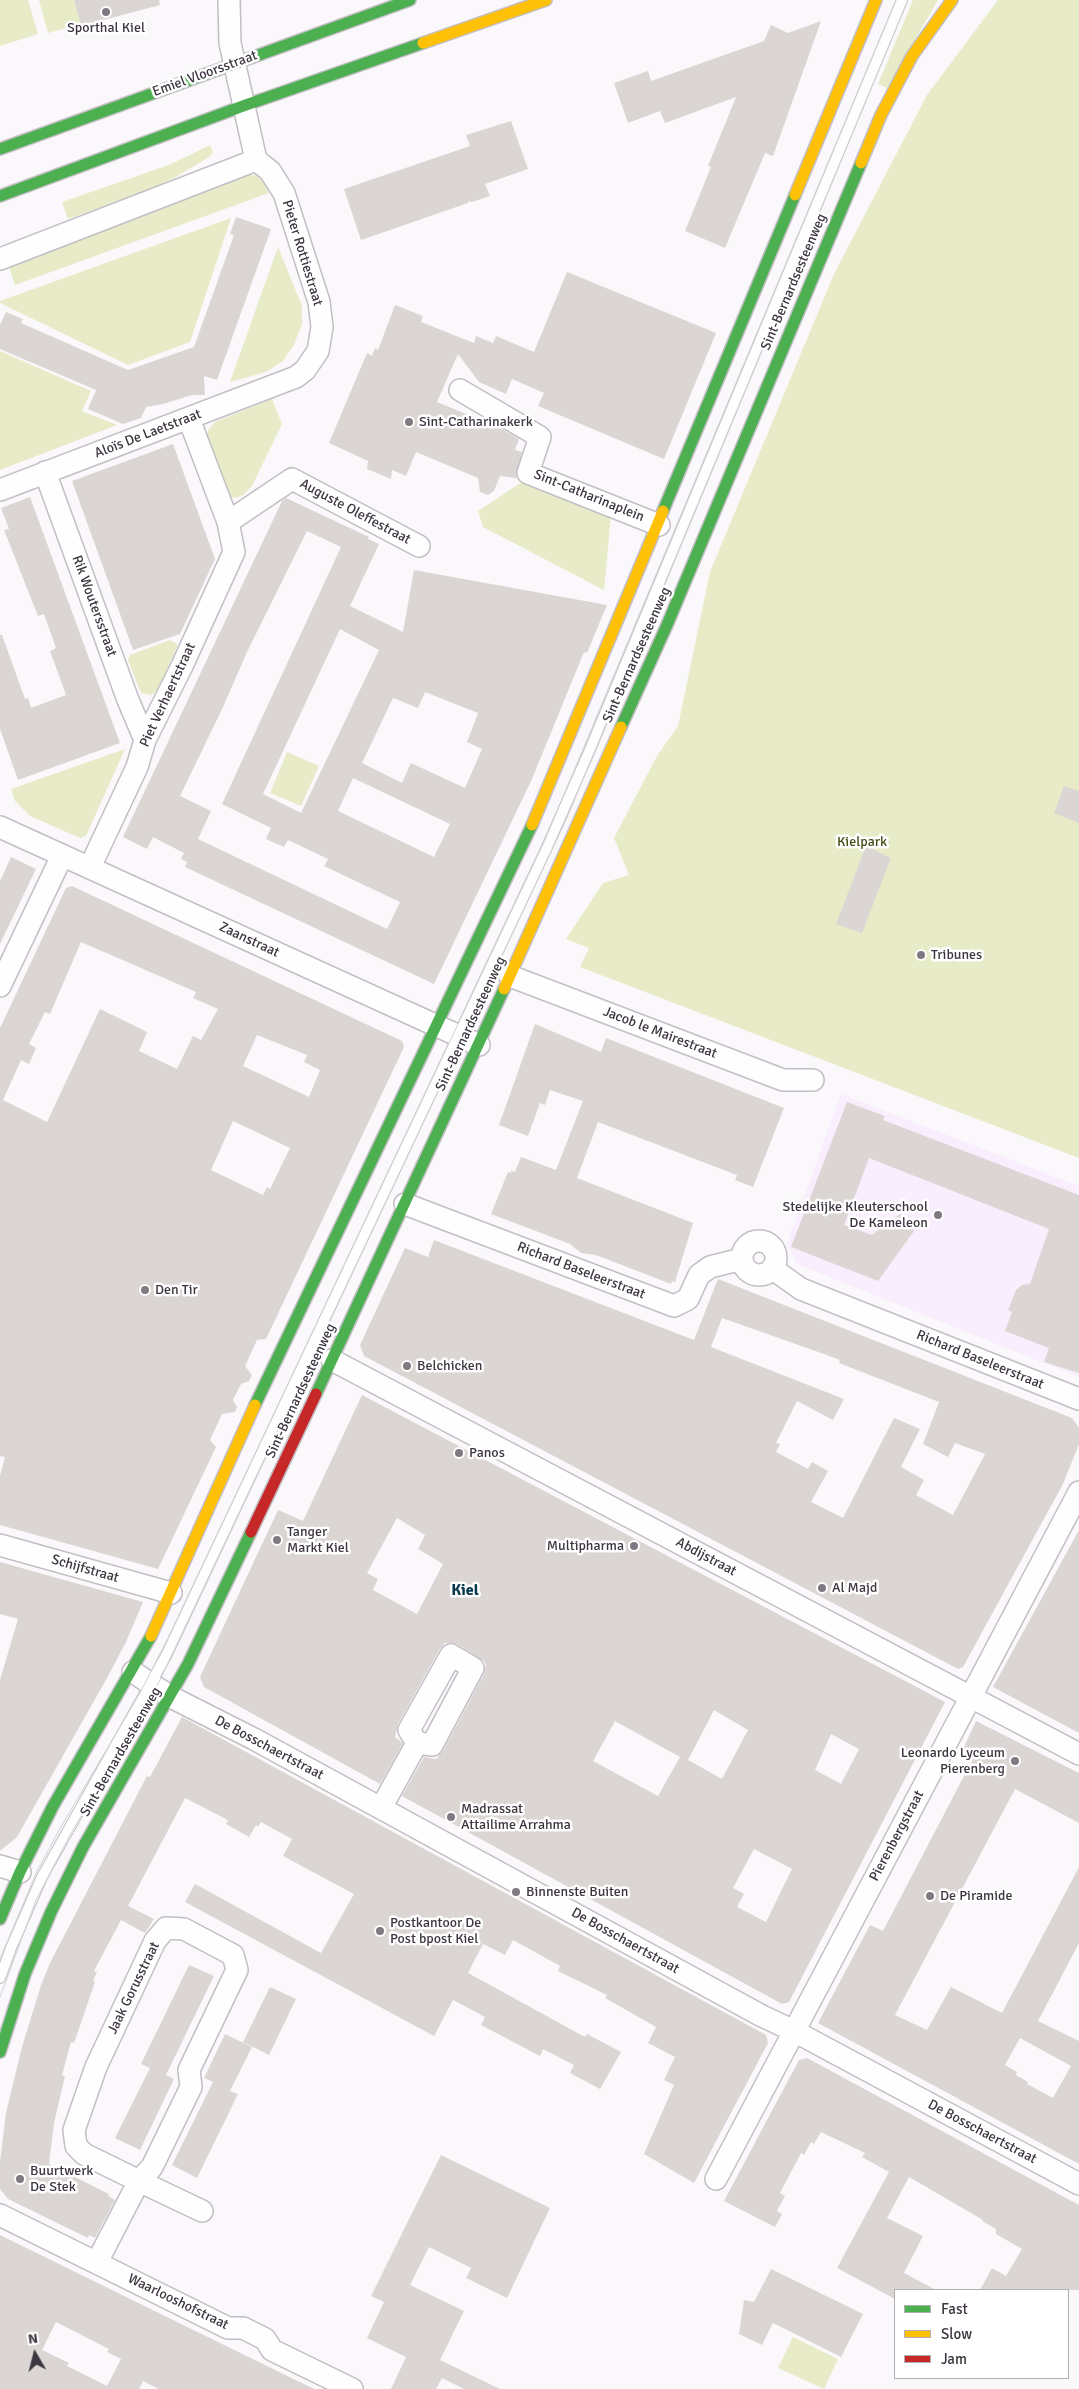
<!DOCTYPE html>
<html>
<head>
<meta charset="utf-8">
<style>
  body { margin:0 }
  #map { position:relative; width:1079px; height:2389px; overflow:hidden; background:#faf8fb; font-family:Signika,sans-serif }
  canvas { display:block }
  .legend { position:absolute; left:894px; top:2289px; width:175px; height:90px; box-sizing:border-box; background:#fff; border:1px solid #b1afb3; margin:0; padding:6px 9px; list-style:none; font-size:15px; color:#3d3640 }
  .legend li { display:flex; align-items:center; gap:10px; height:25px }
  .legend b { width:25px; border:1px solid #b1afb3 }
  .north { position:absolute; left:10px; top:2329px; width:50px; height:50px; -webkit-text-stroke:4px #fff; paint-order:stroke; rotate:352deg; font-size:14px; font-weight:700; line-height:20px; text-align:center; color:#3d3640 }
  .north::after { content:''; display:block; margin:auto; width:18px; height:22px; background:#3d3640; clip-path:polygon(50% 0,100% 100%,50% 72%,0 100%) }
</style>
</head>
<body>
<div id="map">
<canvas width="1079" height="2389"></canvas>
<ul class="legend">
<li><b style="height:6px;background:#4caf50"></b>Fast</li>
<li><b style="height:6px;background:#ffc107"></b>Slow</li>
<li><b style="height:6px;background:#c62828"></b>Jam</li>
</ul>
<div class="north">N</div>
</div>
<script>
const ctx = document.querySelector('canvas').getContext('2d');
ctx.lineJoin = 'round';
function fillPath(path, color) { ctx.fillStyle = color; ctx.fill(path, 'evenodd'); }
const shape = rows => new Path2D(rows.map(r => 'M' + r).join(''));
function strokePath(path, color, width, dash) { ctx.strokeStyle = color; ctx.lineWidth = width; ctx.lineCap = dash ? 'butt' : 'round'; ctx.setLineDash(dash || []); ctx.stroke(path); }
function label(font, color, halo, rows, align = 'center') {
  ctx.font = font + ' Signika,sans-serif'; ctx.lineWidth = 5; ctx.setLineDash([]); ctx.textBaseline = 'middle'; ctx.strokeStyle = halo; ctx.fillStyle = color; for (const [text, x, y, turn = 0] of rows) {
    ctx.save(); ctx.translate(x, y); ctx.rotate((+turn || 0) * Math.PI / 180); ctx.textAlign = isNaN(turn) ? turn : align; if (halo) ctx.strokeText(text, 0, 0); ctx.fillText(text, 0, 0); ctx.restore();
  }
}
fillPath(shape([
  [841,1094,1079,1186,1079,1377,797,1264,787,1244]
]), '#f9eefd');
fillPath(shape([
  [0,0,28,0,38,34,0,46],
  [39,0,74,0,81,24,48,33],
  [913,0,938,0,887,88,878,84],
  [998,0,1079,0,1079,1158,580,967,589,948,566,939,603,883,629,875,614,838,657,756,678,726,710,572,834,274,927,95],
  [210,145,213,152,209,157,176,177,139,194,68,219,62,202,169,165],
  [255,175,263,181,269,193,15,285,8,264,245,176],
  [231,218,190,342,128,365,0,303,0,301],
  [278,247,302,306,302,324,294,345,283,361,266,372,230,382],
  [0,351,91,391,82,411,117,425,0,470],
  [272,399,282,424,252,486,242,496,232,498,228,493,207,435,208,430,215,422],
  [528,478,611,514,604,590,483,527,478,511],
  [170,640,177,644,177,647,159,687,155,693,150,695,141,693,128,660,130,655],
  [125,749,86,836,80,838,30,816,15,801,11,789],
  [287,752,319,766,301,806,270,793],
  [793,2337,838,2359,824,2389,778,2368]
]), '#e8ebc7');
fillPath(shape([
  [74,0,159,0,160,5,81,26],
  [821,21,773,156,765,153,725,248,685,231,711,167,708,166,736,97,665,123,660,111,628,123,614,83,648,71,651,81,764,41,771,25,788,33],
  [511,121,528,169,485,184,490,196,472,202,469,201,468,203,361,240,344,189,470,146,466,135],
  [236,217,271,229,217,380,204,376,205,395,192,395,163,404,146,407,141,418,123,424,88,409,96,390,0,349,0,325,6,312,23,319,21,323,128,370,194,347,234,235,230,234],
  [567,272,716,333,664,459,538,406,544,393,512,379,506,394,479,382,458,354,437,402,500,428,519,439,515,450,522,452,516,478,500,476,494,491,488,495,480,492,478,478,416,452,406,476,392,470,391,479,367,469,368,461,329,443,367,353,372,356,375,348,378,350,395,305,423,316,421,322,474,343,476,336,493,343,496,336,534,352],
  [173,444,215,559,180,634,133,650,72,481],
  [30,497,120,743,18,780,0,729,0,635,2,635,25,699,28,698,31,708,66,695,50,651,56,648,44,614,38,616,4,530,9,529,1,508],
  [286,498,369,537,368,539,379,544,350,606,403,632,414,570,607,605,587,653,584,652,532,779,434,984,185,867,187,862,181,859,184,853,153,837,147,849,123,837,282,501],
  [307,531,341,547,222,804,271,828,266,839,284,847,288,840,328,859,324,866,400,902,387,929,198,839,211,811,180,796,224,705,247,652],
  [340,629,379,650,301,813,263,794],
  [425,692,478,713,467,742,482,749,465,788,411,763,402,783,362,763,393,698,418,708],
  [353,778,450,824,434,857,338,811],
  [1064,786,1079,791,1079,823,1054,813],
  [866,846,891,858,862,933,836,924],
  [11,857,36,869,0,944,0,881],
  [72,886,402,1041,404,1047,266,1339,257,1340,245,1366,252,1375,249,1381,241,1384,233,1400,237,1407,235,1412,222,1414,210,1440,216,1447,158,1569,0,1525,0,1476,5,1457,0,1456,0,1028,66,888],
  [81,942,196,992,193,998,218,1009,201,1040,193,1036,177,1069,139,1051,147,1032,100,1009,47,1122,3,1100,21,1060,29,1064,36,1048,29,1044,45,1012,50,1014],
  [257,1035,307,1055,304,1062,320,1070,309,1097,243,1066],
  [233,1121,290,1148,270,1189,267,1187,263,1195,211,1170],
  [535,1024,601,1052,606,1038,784,1108,753,1187,735,1180,737,1175,598,1122,577,1178,693,1223,675,1282,672,1281,671,1284,596,1255,581,1253,570,1244,491,1214,508,1172,511,1173,511,1170,515,1172,521,1157,556,1170,583,1101,550,1090,545,1105,540,1103,528,1136,499,1125],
  [847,1102,885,1116,883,1120,1079,1195,1079,1373,1044,1362,1049,1348,1005,1331,1012,1312,1008,1310,1016,1290,1022,1285,1030,1284,1049,1229,869,1158,844,1225,872,1235,900,1214,914,1231,878,1281,791,1247],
  [434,1240,694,1340,718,1279,1072,1418,1079,1428,1079,1444,1063,1484,963,1667,958,1669,364,1356,360,1345,405,1248,428,1257],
  [722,1318,824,1354,840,1360,839,1363,939,1402,923,1444,948,1457,955,1443,985,1454,953,1515,916,1495,924,1480,901,1467,920,1429,894,1418,843,1518,811,1502,828,1471,812,1462,808,1469,776,1452,780,1444,776,1443,797,1401,833,1420,844,1399,711,1347],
  [362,1395,945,1702,789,2002,782,2004,402,1796,424,1757,436,1759,443,1751,484,1674,486,1665,484,1661,457,1644,445,1643,440,1649,398,1724,395,1737,403,1743,380,1784,204,1687,200,1677,278,1510,303,1521],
  [397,1518,425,1535,418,1549,443,1564,417,1614,373,1590,378,1579,367,1573],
  [714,1710,748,1730,722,1779,688,1760],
  [615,1721,680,1757,658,1796,593,1761],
  [831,1734,859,1749,841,1784,815,1770],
  [754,1849,792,1869,766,1922,737,1907,744,1894,733,1888],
  [1079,1530,1079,1733,993,1687],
  [0,1562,143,1602,126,1642,107,1678,17,1837,0,1851,0,1680,18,1619,0,1614],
  [182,1717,766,2035,768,2043,694,2183,644,2154,674,2085,664,2080,675,2057,648,2043,656,2027,605,1998,607,1995,558,1971,560,1966,513,1940,505,1955,483,1944,468,1973,585,2037,587,2034,621,2052,600,2089,570,2073,574,2065,543,2049,540,2056,481,2025,485,2017,453,2000,434,2036,185,1902,195,1884,321,1953,354,1894,283,1856,292,1839,261,1822,258,1827,256,1825,249,1837,226,1824,228,1820,185,1798,128,1906,154,1919,145,1933,121,1920,94,1971,97,1972,93,1981,95,1982,74,2043,71,2042,62,2075,65,2076,54,2123,49,2164,109,2194,108,2196,115,2200,95,2238,89,2235,88,2238,8,2199,0,2189,0,2162,6,2113,22,2047,41,1985,50,1963,147,1776,150,1777],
  [976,1721,1079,1773,1079,1823,1015,1789,895,2015,927,2030,951,1987,1002,2013,1079,1867,1079,1943,1038,2021,1079,2041,1079,2164,818,2023,870,1925,883,1931,975,1755,963,1749],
  [1020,2038,1071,2066,1053,2098,1027,2084,1028,2082,1016,2075,1017,2072,1005,2065],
  [189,1965,214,1976,166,2075,174,2079,140,2150,115,2138,150,2068,141,2064],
  [270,1987,296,1999,269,2055,243,2042],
  [225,2034,252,2047,230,2091,238,2094,197,2178,172,2165,213,2082,204,2078],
  [807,2058,1079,2205,1079,2290,980,2290,992,2268,1006,2276,1022,2249,996,2234,996,2229,982,2221,983,2220,909,2177,887,2218,923,2236,904,2273,936,2290,895,2290,895,2299,837,2268,889,2172,862,2157,865,2153,821,2132,814,2144,811,2142,804,2155,801,2153,780,2193,785,2196,777,2211,782,2214,775,2227,724,2201,799,2060],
  [441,2155,550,2208,507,2298,466,2278,471,2268,429,2247,410,2285,464,2311,440,2360,500,2389,464,2389,442,2378,436,2389,391,2389,406,2357,367,2338,384,2302,371,2296],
  [0,2235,173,2320,314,2389,159,2389,143,2381,139,2389,0,2389],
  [56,2322,109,2349,107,2352,121,2359,107,2386,67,2366,69,2363,42,2350],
  [771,2269,863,2314,841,2357,773,2323,762,2345,739,2334,744,2300,754,2302]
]), '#dbd6d3');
const lane = shape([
  [0,1978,11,1948,42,1877,167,1654,547,847,589,752,902,0]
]);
const street = shape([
  [0,259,256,160,230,43,229,0],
  [460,390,540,437,528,473,659,525],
  [45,472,128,700,145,740],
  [0,490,296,377,305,370,318,351,322,327,319,302,284,193,270,171,256,160],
  [228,522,292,479,419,546],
  [0,827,479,1045],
  [90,867,137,767,145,740,182,666,234,552,228,522,189,419],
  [510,976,783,1080,813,1080],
  [0,986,62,856],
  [405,1204,674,1306,688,1299,699,1275,710,1267,742,1259],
  '742 1258a17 17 0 1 1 34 0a17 17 0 1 1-34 0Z',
  [773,1269,801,1289,1079,1399],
  [332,1360,1079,1754],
  [0,1545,171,1593],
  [451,1655,473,1668,432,1745,417,1743,409,1730,451,1655],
  [133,1672,171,1697,254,1739,762,2016,794,2031,1079,2184],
  [381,1808,417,1743],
  [0,1866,20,1872],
  [716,2179,1079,1492],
  [0,2215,228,2328,243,2328,265,2339,272,2350,352,2389],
  [97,2262,139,2181,152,2167,191,2087,189,2070,237,1970,233,1955,184,1929,166,1928,155,1941,96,2067,74,2130,76,2146,84,2154,139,2181,202,2211]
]);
const fast = shape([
  [0,149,410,0],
  [0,196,243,106,423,43],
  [663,511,795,195],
  [621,727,667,625,861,163],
  [316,1394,504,989],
  [255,1405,532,825],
  [0,1919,20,1872,53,1806,151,1636],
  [0,2052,25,1974,51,1912,83,1847,188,1664,251,1532]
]);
const slow = shape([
  [423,43,546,0],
  [861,163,881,115,912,56,952,0],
  [795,195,876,0],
  [532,825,663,511],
  [504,989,621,727],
  [151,1636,255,1405]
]);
const jam = shape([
  [251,1532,316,1394]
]);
strokePath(lane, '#c3bec5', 12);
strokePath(street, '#c3bec5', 24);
strokePath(fast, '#c3bec5', 14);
strokePath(slow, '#c3bec5', 14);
strokePath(jam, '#c3bec5', 14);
strokePath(lane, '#fefefe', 10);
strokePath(street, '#fefefe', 21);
strokePath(fast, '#4caf50', 11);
strokePath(slow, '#ffc107', 11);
strokePath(jam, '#c62828', 11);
strokePath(shape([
  [0,1959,37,1871,62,1825,140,1693,169,1636,545,840,896,0],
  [0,1997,36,1900,70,1835,159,1682,566,820,908,0]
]), '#d2d1d3', 1);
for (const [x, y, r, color] of [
  [106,12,5,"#7f7a81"],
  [409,422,5,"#7f7a81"],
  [921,955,5,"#7f7a81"],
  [938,1215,5,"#7f7a81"],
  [145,1290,5,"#7f7a81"],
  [407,1366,5,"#7f7a81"],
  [459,1453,5,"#7f7a81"],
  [277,1540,5,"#7f7a81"],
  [634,1546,5,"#7f7a81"],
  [822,1588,5,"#7f7a81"],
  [1015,1761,5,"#7f7a81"],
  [451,1817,5,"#7f7a81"],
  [516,1892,5,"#7f7a81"],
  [930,1896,5,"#7f7a81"],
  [380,1931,5,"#7f7a81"],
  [20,2179,5,"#7f7a81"]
]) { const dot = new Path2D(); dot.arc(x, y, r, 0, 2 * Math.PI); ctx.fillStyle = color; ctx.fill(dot); strokePath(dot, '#fff', 2); }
label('14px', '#3d3640', '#fff', [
  ["Sporthal Kiel",106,28,"center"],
  ["Sint-Catharinakerk",419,422],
  ["Tribunes",931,955],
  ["Stedelijke Kleuterschool",928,1207,"right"],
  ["De Kameleon",928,1223,"right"],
  ["Den Tir",155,1290],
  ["Belchicken",417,1366],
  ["Panos",469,1453],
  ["Tanger",287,1532],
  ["Markt Kiel",287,1548],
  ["Multipharma",624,1546,"right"],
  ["Al Majd",832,1588],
  ["Leonardo Lyceum",1005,1753,"right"],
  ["Pierenberg",1005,1769,"right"],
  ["Madrassat",461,1809],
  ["Attailime Arrahma",461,1825],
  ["Binnenste Buiten",526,1892],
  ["De Piramide",940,1896],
  ["Postkantoor De",390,1923],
  ["Post bpost Kiel",390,1939],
  ["Buurtwerk",30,2171],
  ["De Stek",30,2187]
], 'left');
label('14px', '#3d3640', '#fff', [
  ["Emiel Vloorsstraat",205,74,-20],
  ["Pieter Rottiestraat",302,253,73],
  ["Sint-Bernardsesteenweg",794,282,-67],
  ["Aloïs De Laetstraat",148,434,-21],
  ["Sint-Catharinaplein",589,496,22],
  ["Auguste Oleffestraat",355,512,28],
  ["Rik Woutersstraat",94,606,70],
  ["Sint-Bernardsesteenweg",637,655,-66],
  ["Piet Verhaertstraat",168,695,-65],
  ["Zaanstraat",249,940,25],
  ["Sint-Bernardsesteenweg",471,1024,-65],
  ["Jacob le Mairestraat",660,1033,21],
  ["Richard Baseleerstraat",581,1271,21],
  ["Richard Baseleerstraat",980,1360,22],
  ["Sint-Bernardsesteenweg",301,1391,-65],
  ["Abdijstraat",706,1557,28],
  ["Schijfstraat",85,1569,16],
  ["De Bosschaertstraat",269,1748,28],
  ["Sint-Bernardsesteenweg",121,1752,-60],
  ["Pierenbergstraat",897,1836,-62],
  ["De Bosschaertstraat",625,1941,29],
  ["Jaak Gorusstraat",134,1988,-64],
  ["De Bosschaertstraat",982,2132,28],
  ["Waarlooshofstraat",178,2302,26]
]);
label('14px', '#474a18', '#fff', [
  ["Kielpark",862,842]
]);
label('bold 16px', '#06384b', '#fff', [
  ["Kiel",465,1591]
]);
</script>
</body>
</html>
